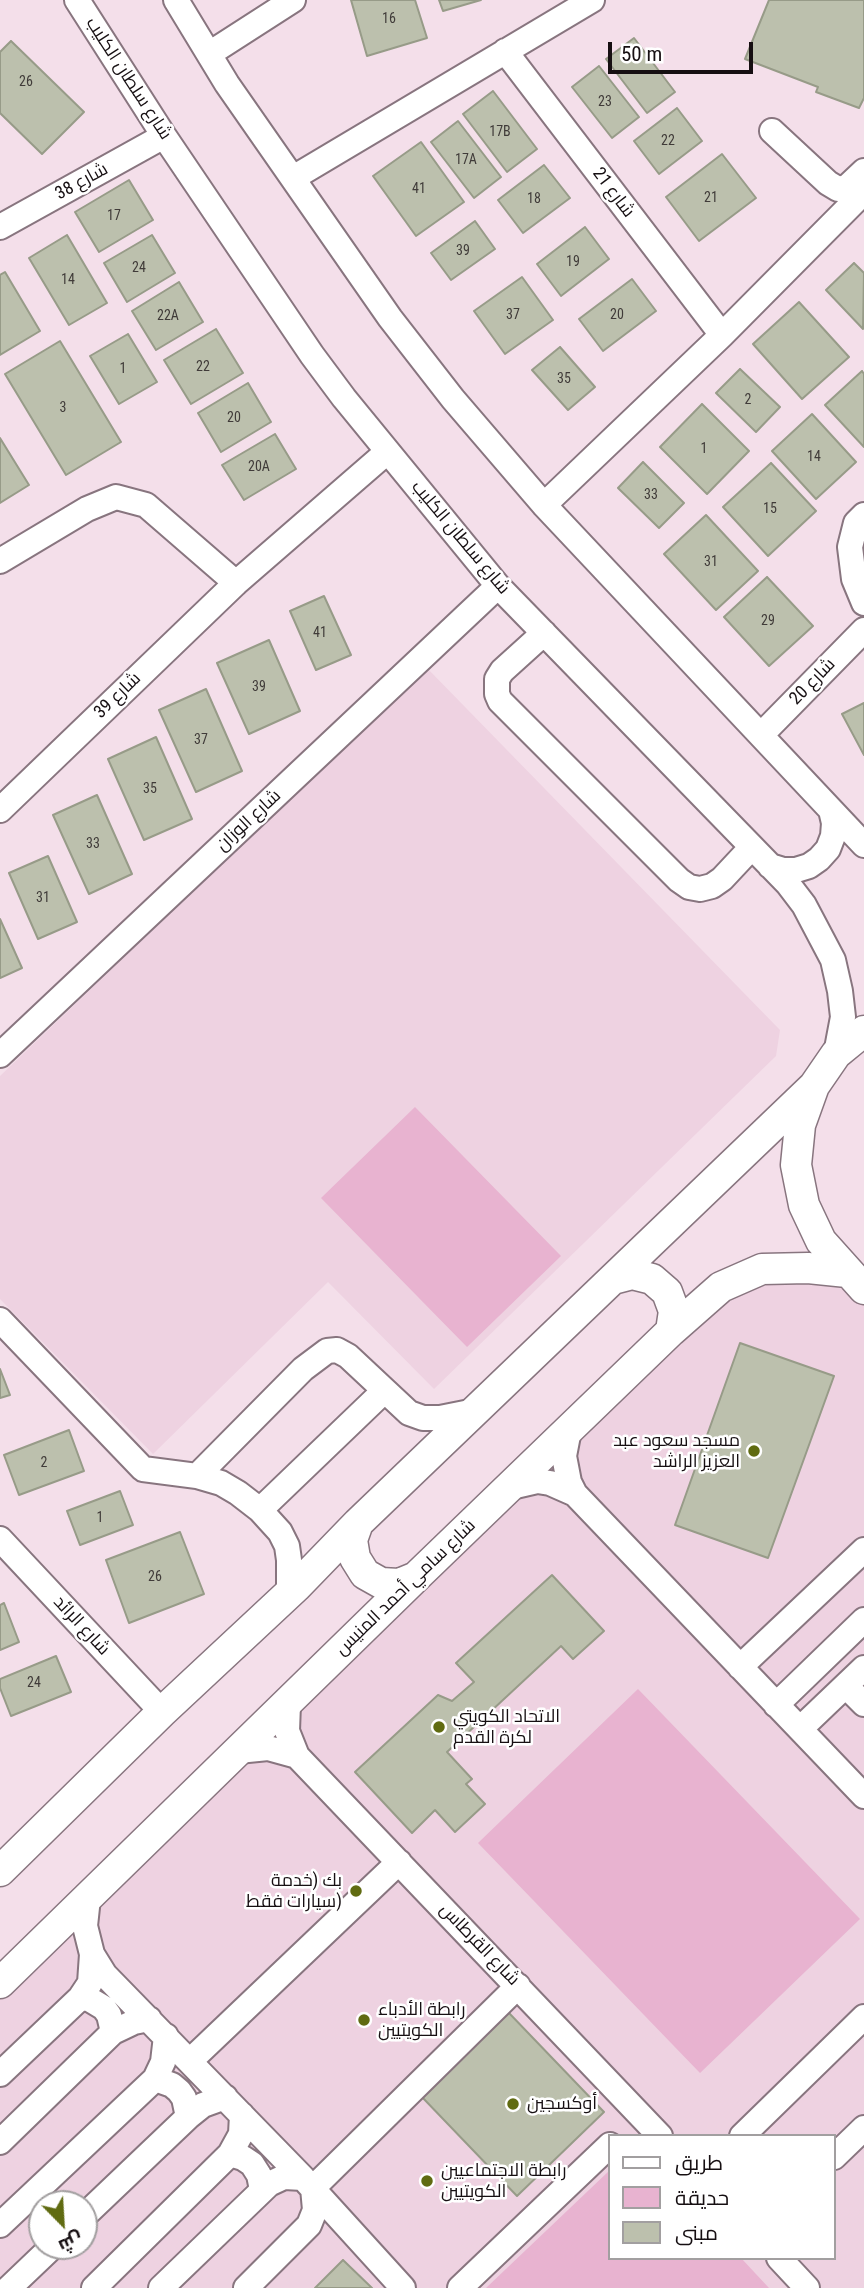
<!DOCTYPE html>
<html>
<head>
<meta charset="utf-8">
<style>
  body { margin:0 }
  #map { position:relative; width:864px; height:2288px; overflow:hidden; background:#f4dfea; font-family:"Roboto Condensed",Cairo,sans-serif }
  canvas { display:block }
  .legend { position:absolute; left:608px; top:2134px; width:228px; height:126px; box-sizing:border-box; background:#fff; border:2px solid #a29fa0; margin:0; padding:9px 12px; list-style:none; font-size:21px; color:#160f12 }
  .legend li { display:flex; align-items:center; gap:14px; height:35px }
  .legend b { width:35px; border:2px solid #a29fa0 }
  .north { position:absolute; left:28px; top:2190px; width:70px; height:70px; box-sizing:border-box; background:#fff; border:2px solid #a29fa0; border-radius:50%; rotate:156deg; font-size:19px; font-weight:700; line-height:28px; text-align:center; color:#160f12 }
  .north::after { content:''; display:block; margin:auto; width:24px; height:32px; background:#606b11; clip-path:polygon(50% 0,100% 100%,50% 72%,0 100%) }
  .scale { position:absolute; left:608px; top:42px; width:145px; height:32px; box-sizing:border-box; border:4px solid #160f12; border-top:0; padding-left:9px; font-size:21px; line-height:24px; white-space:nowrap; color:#160f12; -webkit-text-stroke:5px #fff; paint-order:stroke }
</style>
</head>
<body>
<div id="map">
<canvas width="864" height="2288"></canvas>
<ul class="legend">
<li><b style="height:9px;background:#fff"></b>طريق</li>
<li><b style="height:19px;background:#e8b3d0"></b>حديقة</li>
<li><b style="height:19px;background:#bcc0ad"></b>مبنى</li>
</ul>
<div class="north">ش</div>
<div class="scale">50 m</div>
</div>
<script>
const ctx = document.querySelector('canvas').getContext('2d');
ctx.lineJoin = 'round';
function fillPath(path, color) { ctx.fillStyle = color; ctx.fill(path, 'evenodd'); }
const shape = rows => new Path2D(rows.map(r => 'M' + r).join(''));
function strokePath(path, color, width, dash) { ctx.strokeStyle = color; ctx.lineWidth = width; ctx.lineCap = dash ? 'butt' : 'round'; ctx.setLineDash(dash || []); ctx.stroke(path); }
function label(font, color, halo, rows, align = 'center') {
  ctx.font = font + ' "Roboto Condensed",Cairo,sans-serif'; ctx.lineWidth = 5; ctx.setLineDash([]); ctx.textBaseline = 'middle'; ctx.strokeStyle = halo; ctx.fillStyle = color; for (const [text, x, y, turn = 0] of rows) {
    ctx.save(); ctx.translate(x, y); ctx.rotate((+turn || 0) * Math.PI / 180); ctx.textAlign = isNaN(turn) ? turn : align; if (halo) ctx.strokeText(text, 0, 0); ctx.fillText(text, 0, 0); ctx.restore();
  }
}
fillPath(shape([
  [427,668,780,1030,776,1056,434,1389,328,1282,153,1454,0,1299,0,1076],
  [762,1269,864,1289,864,2288,0,2288,0,1983,511,1487],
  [610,2136,834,2136,834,2258,610,2258],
  [42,2204,84,2204,84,2246,42,2246]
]), '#eed2e1');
fillPath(shape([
  [415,1107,561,1256,467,1347,321,1198],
  [638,1689,860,1919,700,2073,478,1843],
  [610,2170,610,2258,741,2258,769,2288,486,2288]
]), '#e8b3d0');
const building = shape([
  [351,0,415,0,427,38,367,56,351,0],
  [439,0,481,0,443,11,439,0],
  [769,0,864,0,864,98,859,108,816,92,818,87,745,59,769,0],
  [634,38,675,92,647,113,606,59,634,38],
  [11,41,84,112,42,154,0,113,0,52,11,41],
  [599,66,639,117,612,138,572,87,599,66],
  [493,91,537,149,507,172,463,114,493,91],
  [677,108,702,141,659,174,634,141,677,108],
  [458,121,501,177,474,198,431,142,458,121],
  [421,142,464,202,416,236,373,176,421,142],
  [722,154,756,198,699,241,666,197,722,154],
  [544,165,570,198,523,233,498,200,544,165],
  [129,180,153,220,99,252,75,212,129,180],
  [475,221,495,249,451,280,431,253,475,221],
  [585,227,609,259,561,296,537,264,585,227],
  [67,235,107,303,69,325,29,258,67,235],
  [152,235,175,273,127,302,104,263,152,235],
  [854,263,864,273,863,329,826,290,854,263],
  [5,272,40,331,0,355,0,275,5,272],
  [522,277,553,320,505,354,474,311,522,277],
  [632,279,656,311,603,351,579,319,632,279],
  [179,282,203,322,156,350,132,311,179,282],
  [799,302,849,357,802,399,753,344,799,302],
  [216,329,243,373,191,404,164,360,216,329],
  [128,334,157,382,119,404,90,356,128,334],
  [60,341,121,442,66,475,5,374,60,341],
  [560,347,595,387,568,410,532,370,560,347],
  [740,369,780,407,756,432,716,393,740,369],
  [862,371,864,374,864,447,825,405,862,371],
  [248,383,271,422,221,452,198,413,248,383],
  [702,404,749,451,707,494,660,447,702,404],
  [812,414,856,462,816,499,772,451,812,414],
  [275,434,296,469,244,500,222,465,275,434],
  [0,438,29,485,0,503,0,438],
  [643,462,684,503,659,528,618,488,643,462],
  [771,463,816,511,768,556,723,507,771,463],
  [706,515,758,571,716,610,664,554,706,515],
  [767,577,813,626,769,666,724,617,767,577],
  [324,596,351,655,316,670,290,611,324,596],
  [269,640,300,711,249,734,217,663,269,640],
  [206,689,242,771,196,792,159,710,206,689],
  [864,703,864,755,842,714,864,703],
  [156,737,192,819,144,840,108,759,156,737],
  [97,795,132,874,89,894,53,815,97,795],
  [48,856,77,922,38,939,9,873,48,856],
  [0,919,22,968,0,978,0,919],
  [740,1343,834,1376,768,1558,675,1525,740,1343],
  [0,1369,10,1395,0,1398,0,1369],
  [69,1430,84,1471,19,1495,4,1455,69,1430],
  [120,1491,133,1525,80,1545,67,1511,120,1491],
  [180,1532,204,1594,129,1623,106,1560,180,1532],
  [552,1575,604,1631,573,1659,561,1646,447,1752,472,1779,466,1784,485,1804,455,1832,435,1810,412,1833,355,1772,438,1695,452,1701,474,1682,456,1663,552,1575],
  [4,1603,19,1642,0,1650,0,1605,4,1603],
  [56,1656,71,1692,11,1716,0,1688,0,1679,56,1656],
  [509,2013,604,2112,517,2196,421,2096,509,2013],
  [343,2260,372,2288,315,2288,343,2260]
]);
fillPath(building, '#bcc0ad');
strokePath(building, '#979b88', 2);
const minor = shape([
  [77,0,164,136,312,355,344,398,498,586,788,884,804,905,833,960,840,991,843,1017,836,1054],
  [176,0,227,84,390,318,453,399,544,505,864,845],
  [505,51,722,335],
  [209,54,293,0],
  [772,131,828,183,838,189,847,187,864,171],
  [293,178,592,0],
  [0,227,164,136],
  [544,505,722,335,864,192],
  [864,515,856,523,850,547,854,579,864,603],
  [0,561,87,509,116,497,146,505,236,583],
  [544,633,502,671,497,679,497,694,500,701,679,880,689,887,700,889,712,886,722,879,751,848],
  [761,735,864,630],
  [0,810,236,583,387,452],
  [770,866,783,870,796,870,809,866,819,859,828,849,833,836,834,823,831,810],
  [0,1055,498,586],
  [0,1320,143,1469,197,1476,221,1483,238,1493,260,1510,280,1532,287,1546,289,1560,289,1594],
  [569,1430,564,1456,569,1482,575,1494],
  [197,1476,303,1369,327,1351,337,1350,348,1356,409,1413,423,1418,440,1418,475,1411],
  [511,1487,537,1481,550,1483,575,1494,864,1796],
  [260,1510,384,1391],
  [0,1539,162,1712],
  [740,1667,864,1550],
  [846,1686,864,1704],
  [288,1704,287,1731,297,1756,660,2136],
  [776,1705,864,1620],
  [800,1729,864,1668],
  [238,1751,268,1748,297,1756],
  [88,1898,85,1926,92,1954,105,1975,303,2178,403,2288],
  [80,1998,89,1999,104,2008,109,2015,113,2032],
  [190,2061,399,1862],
  [0,2074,80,1998,90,1983,92,1954],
  [155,2079,172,2085,179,2091,184,2098,188,2117],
  [742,2136,864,2017],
  [0,2142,113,2032,134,2022,149,2019],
  [230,2154,243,2158,252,2164,259,2175,262,2190],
  [834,2157,864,2128],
  [84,2216,188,2117,203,2105,225,2097],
  [0,2225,155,2079,163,2062,166,2036],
  [779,2258,807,2288],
  [9,2288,53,2246],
  [94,2288,230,2154,241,2134,242,2115],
  [161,2288,269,2184,284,2177,303,2178],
  [246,2288,309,2225,315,2210,313,2188,518,1986],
  [460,2288,610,2145]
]);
const major = shape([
  [864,1031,836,1054,814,1086,800,1125,796,1165,804,1205,821,1241,864,1289],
  [613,1279,632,1274,652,1279,667,1292,674,1311,671,1331],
  [358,1523,352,1540,355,1558,365,1574,381,1583,399,1584,416,1577],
  [0,1871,162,1712,296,1587,358,1523,814,1086],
  [0,1983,416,1577,671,1331,721,1287,762,1269,808,1268,847,1272]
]);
strokePath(minor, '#88757f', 28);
strokePath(major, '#88757f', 33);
strokePath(minor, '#fff', 24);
strokePath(major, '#fff', 30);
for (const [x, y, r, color] of [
  [754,1451,7,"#606b11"],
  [439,1727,7,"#606b11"],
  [356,1891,7,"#606b11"],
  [364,2020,7,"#606b11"],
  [513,2104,7,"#606b11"],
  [427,2181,7,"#606b11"]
]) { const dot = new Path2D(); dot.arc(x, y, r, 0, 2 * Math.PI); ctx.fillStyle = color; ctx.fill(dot); strokePath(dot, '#fff', 2.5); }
label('14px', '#403b39', null, [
  ["16",389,19],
  ["26",26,82],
  ["23",605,102],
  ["17B",500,132],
  ["22",668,141],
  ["17A",466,160],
  ["41",419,189],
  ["21",711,198],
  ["18",534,199],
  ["17",114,216],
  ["39",463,251],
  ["19",573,262],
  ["24",139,268],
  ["14",68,280],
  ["37",513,315],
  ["20",617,315],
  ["22A",168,316],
  ["22",203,367],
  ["1",123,369],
  ["35",564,379],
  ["2",748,400],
  ["3",63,408],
  ["20",234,418],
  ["1",704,449],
  ["14",814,457],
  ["20A",259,467],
  ["33",651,495],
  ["15",770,509],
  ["31",711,562],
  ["29",768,621],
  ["41",320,633],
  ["39",259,687],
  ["37",201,740],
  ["35",150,789],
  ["33",93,844],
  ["31",43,898],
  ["2",44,1463],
  ["1",100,1518],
  ["26",155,1577],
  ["24",34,1683]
]);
label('18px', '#160f12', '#fff', [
  ["شارع سلطان الكليب",128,79,57],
  ["شارع 38",82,182,-29],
  ["شارع 21",613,193,53],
  ["شارع سلطان الكليب",460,538,50],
  ["شارع 20",813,682,-46],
  ["شارع 39",118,696,-44],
  ["شارع الوزان",249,821,-43],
  ["شارع سامي أحمد المنيس",406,1588,-44],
  ["شارع الرائد",81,1626,47],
  ["شارع القرطاس",479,1945,46]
]);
label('18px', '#160f12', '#fff', [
  ["مسجد سعود عبد",740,1441,"right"],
  ["العزيز الراشد",740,1462,"right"],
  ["الاتحاد الكويتي",453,1717],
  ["لكرة القدم",453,1738],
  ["بك (خدمة",342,1881,"right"],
  ["سيارات فقط)",342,1902,"right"],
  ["رابطة الأدباء",378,2010],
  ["الكويتيين",378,2031],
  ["أوكسجين",527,2104],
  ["رابطة الاجتماعيين",441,2171],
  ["الكويتيين",441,2192]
], 'left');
</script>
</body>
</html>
